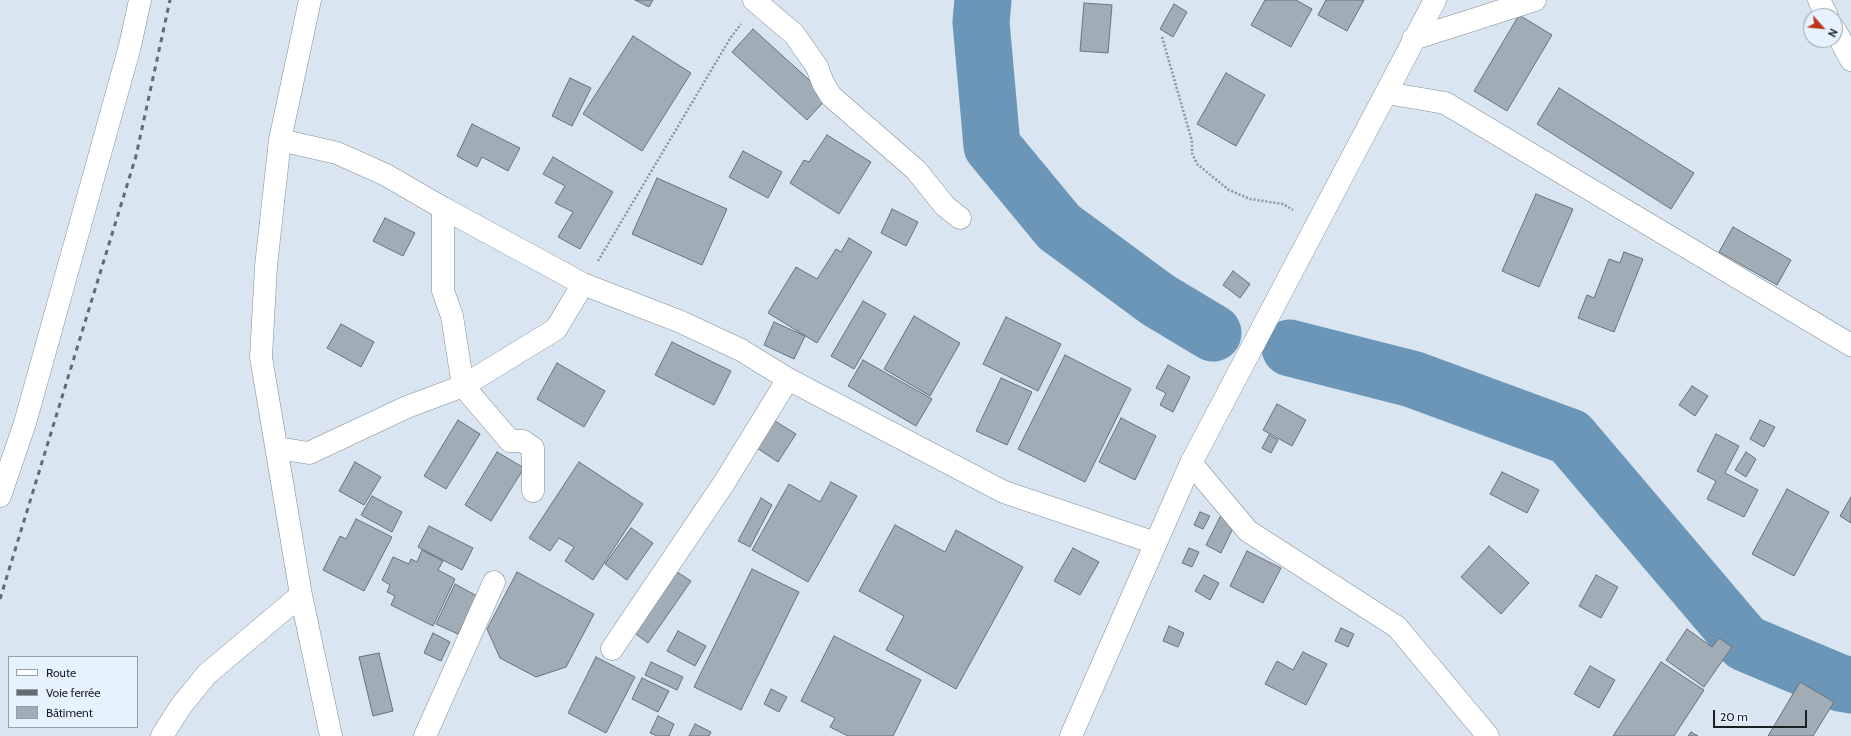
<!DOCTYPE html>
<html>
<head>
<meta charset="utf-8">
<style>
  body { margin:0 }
  #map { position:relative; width:1851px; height:736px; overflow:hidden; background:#d9e5f0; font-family:Cabin,sans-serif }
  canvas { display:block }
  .legend { position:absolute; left:8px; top:656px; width:130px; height:72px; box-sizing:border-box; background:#e6f3fe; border:1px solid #959fa6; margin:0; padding:5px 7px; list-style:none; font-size:12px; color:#1b2023 }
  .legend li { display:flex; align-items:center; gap:8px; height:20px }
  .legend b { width:20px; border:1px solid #959fa6 }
  .north { position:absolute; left:1803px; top:8px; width:40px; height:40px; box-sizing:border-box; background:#e6f3fe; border:1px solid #959fa6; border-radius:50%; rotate:117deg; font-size:11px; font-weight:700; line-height:16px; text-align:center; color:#1b2023 }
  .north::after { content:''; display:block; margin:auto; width:14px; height:18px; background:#c03518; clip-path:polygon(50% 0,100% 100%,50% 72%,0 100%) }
  .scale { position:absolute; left:1713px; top:710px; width:94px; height:18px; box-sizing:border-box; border:2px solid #1b2023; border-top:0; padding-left:5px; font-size:12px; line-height:14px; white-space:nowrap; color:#1b2023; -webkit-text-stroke:3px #e6f3fe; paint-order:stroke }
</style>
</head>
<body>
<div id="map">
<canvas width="1851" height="736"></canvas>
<ul class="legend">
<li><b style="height:5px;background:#fff"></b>Route</li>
<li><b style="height:5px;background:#636b71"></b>Voie ferrée</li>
<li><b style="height:11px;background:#a0acb6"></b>Bâtiment</li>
</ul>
<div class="north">N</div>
<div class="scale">20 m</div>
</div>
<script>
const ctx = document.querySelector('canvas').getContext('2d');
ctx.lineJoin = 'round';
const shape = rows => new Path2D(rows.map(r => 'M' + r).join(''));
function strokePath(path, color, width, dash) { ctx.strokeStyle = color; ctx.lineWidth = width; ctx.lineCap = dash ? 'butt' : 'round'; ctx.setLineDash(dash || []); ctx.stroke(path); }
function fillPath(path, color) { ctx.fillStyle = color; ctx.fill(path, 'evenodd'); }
strokePath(shape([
  [983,0,981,22,992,146,1059,227,1158,300,1213,333],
  [1290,348,1412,379,1570,437,1745,643,1840,683,1851,685]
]), '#6c96b7', 57);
const building = shape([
  [635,0,653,0,649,7,635,0],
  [1265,0,1296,0,1312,9,1291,47,1251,25,1265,0],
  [1326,0,1364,0,1347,31,1318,15,1326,0],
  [1084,3,1112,5,1108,53,1080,51,1084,3],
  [1174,4,1187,12,1173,37,1160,29,1174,4],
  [1519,15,1552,35,1507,111,1474,91,1519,15],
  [753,29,828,97,807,120,732,52,753,29],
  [633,36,691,73,642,151,583,114,633,36],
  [1226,73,1265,95,1236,146,1197,124,1226,73],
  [570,78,591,88,572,126,552,116,570,78],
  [1559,88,1694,173,1671,209,1537,124,1559,88],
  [472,124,520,148,508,171,482,157,477,167,457,156,472,124],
  [827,135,871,162,839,214,790,183,804,160,809,162,827,135],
  [743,151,782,172,768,198,729,177,743,151],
  [553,157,613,192,580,249,558,237,573,212,555,203,565,186,543,174,553,157],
  [657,178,727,209,702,265,632,234,657,178],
  [1536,194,1573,209,1539,287,1502,271,1536,194],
  [892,209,918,222,906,246,881,233,892,209],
  [385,218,415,233,403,256,373,241,385,218],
  [1733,227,1791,260,1777,285,1719,252,1733,227],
  [849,238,872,252,817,343,768,313,796,267,817,279,836,249,841,252,849,238],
  [1624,252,1643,259,1614,332,1578,318,1587,295,1594,298,1609,259,1620,263,1624,252],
  [1233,271,1250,284,1240,298,1223,285,1233,271],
  [863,301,886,314,854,369,831,356,863,301],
  [914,316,960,343,930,396,884,369,914,316],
  [1006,317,1061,344,1038,391,983,364,1006,317],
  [774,322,805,336,794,359,764,345,774,322],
  [341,324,374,342,361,367,327,348,341,324],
  [672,342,731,371,714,405,655,375,672,342],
  [1065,355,1131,389,1085,482,1018,449,1065,355],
  [863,360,932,399,916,426,848,386,863,360],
  [557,363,605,391,584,427,537,399,557,363],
  [1168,365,1190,377,1173,412,1160,405,1166,393,1156,388,1168,365],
  [1001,378,1032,392,1007,445,976,431,1001,378],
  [1692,386,1708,396,1695,416,1679,405,1692,386],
  [1277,404,1306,420,1292,446,1263,430,1277,404],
  [1121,418,1156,436,1135,480,1099,462,1121,418],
  [458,420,480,434,446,489,424,476,458,420],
  [1760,420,1775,427,1764,447,1750,439,1760,420],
  [775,421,796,434,778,462,757,448,775,421],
  [1716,434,1739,446,1725,473,1758,490,1744,517,1707,499,1716,481,1697,471,1716,434],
  [1269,435,1278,440,1271,453,1262,448,1269,435],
  [497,452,524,468,491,521,465,505,497,452],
  [1746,452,1756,459,1746,477,1735,470,1746,452],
  [355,462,381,477,364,505,339,491,355,462],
  [579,462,643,504,593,580,565,561,574,547,559,538,550,551,529,538,579,462],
  [1502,472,1539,490,1527,513,1490,494,1502,472],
  [831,482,857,496,808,582,752,550,789,484,820,502,831,482],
  [1787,489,1829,512,1794,576,1752,554,1787,489],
  [372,496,402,512,392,532,361,515,372,496],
  [1851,497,1851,523,1840,516,1851,497],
  [761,498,772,505,750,547,738,541,761,498],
  [1200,512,1210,516,1203,529,1194,525,1200,512],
  [1221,515,1236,522,1221,553,1206,545,1221,515],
  [356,519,392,537,364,591,323,570,340,536,346,539,356,519],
  [895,525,945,552,956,530,1023,567,956,689,886,650,904,616,859,591,895,525],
  [429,526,473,548,462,570,418,547,429,526],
  [631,528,653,543,627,580,605,564,631,528],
  [1489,546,1529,583,1501,614,1461,577,1489,546],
  [1073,548,1099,562,1080,595,1054,581,1073,548],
  [1189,548,1199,552,1192,567,1182,563,1189,548],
  [422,550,443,561,438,570,455,579,433,626,391,605,395,596,387,592,390,585,382,580,393,557,409,564,411,559,417,562,422,550],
  [1247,551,1281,568,1263,603,1230,586,1247,551],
  [752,569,799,592,741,710,694,687,752,569],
  [674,570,691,581,648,643,632,631,674,570],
  [517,572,594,614,566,667,536,677,500,658,487,629,517,572],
  [1204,575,1219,583,1210,600,1195,591,1204,575],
  [1596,575,1618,587,1601,618,1579,606,1596,575],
  [455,584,477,596,458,634,436,624,455,584],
  [1169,626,1184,633,1178,647,1163,641,1169,626],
  [1341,628,1354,634,1348,647,1335,641,1341,628],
  [1687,629,1712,647,1719,638,1732,647,1704,687,1666,660,1687,629],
  [678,631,706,646,695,666,667,651,678,631],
  [433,633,450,642,441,661,424,653,433,633],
  [834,636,921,680,893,736,848,736,830,727,835,718,801,701,834,636],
  [1303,652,1327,664,1306,705,1265,684,1277,661,1293,670,1303,652],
  [379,653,393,711,373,716,359,657,379,653],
  [596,657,635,677,606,733,568,713,596,657],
  [651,662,683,677,677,690,645,675,651,662],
  [1661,662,1704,690,1674,736,1613,736,1661,662],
  [1590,666,1615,680,1599,708,1574,694,1590,666],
  [642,678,669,691,658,712,632,699,642,678],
  [1800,682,1834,702,1813,736,1768,736,1800,682],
  [771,689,787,697,779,712,764,704,771,689],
  [658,716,674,724,669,736,657,736,650,733,658,716],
  [695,724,711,732,709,736,689,736,695,724],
  [1691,732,1698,736,1688,736,1691,732]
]);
fillPath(building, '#a0acb6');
strokePath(building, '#67727c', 1);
const street = shape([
  [310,0,280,140,266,266,261,357,301,595,331,736],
  [754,0,794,34,817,67,823,83,831,96,916,170,945,206,960,218],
  [1819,0,1827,16],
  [1835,30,1851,60],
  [1413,39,1535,0],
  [1387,93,1445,103,1851,345],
  [280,140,337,153,386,175,443,208,583,284,681,322,741,350,788,379,1004,492,1155,543],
  [443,208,443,291,452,316,463,386,510,441,523,441,533,448,533,491],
  [277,448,309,453,407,407,463,386,556,329,583,284],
  [1191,463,1248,531,1397,627,1488,736],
  [0,496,25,423,130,46,140,0],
  [612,649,724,483,788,379],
  [162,736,181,706,207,674,301,595],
  [425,736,494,582],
  [1071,736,1191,463,1435,0]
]);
strokePath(street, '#828e98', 23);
strokePath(shape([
  [1162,37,1192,141,1192,153,1197,164,1229,190,1250,199,1283,204,1293,210],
  [598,261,731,37,741,24]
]), '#8c959d', 2.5, [2, 2]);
strokePath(street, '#fff', 22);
strokePath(shape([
  [0,599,136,156,170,0]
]), '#636b71', 3, [5, 5]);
</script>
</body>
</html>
